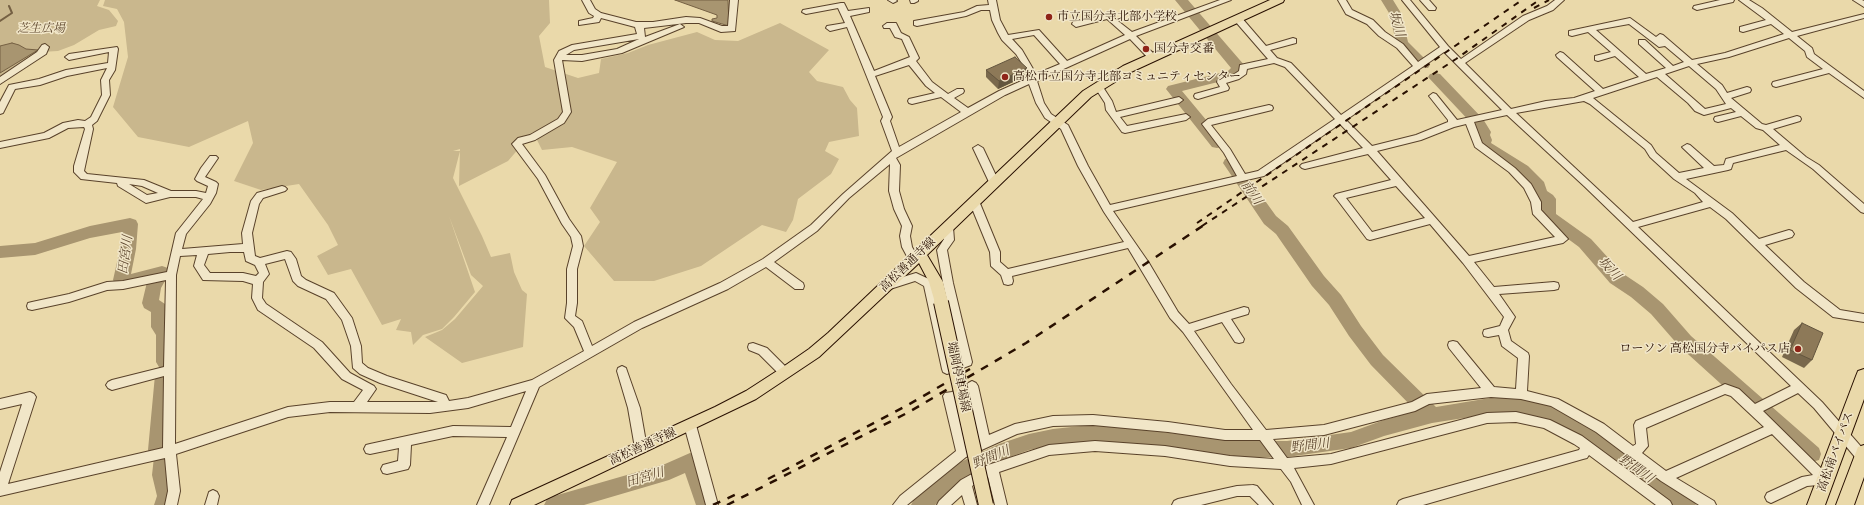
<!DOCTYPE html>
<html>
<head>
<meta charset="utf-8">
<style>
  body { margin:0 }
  canvas { display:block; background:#ead9aa }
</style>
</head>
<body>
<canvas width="1864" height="505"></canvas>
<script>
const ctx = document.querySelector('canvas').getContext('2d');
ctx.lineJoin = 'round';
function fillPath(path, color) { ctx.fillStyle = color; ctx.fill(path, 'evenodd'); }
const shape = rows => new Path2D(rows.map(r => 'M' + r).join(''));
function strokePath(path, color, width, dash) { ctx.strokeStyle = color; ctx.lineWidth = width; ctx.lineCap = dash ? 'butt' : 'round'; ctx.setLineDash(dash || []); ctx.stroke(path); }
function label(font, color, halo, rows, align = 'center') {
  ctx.font = font + ' Alegreya,"Noto Serif JP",serif'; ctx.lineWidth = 3; ctx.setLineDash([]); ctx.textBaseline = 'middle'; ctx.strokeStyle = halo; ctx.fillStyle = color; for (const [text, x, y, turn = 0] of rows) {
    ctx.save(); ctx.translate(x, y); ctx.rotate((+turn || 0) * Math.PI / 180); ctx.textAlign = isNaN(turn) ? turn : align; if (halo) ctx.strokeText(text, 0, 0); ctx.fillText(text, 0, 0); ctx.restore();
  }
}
fillPath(shape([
  [0,0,100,0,97,6,109,10,118,21,116,26,99,30,74,45,58,51,41,52,0,81],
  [105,0,549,0,550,23,539,36,545,67,578,78,599,73,601,59,628,53,648,45,697,32,715,40,738,41,780,23,829,50,809,72,817,81,843,87,850,100,857,108,859,136,829,142,825,151,839,159,831,174,798,199,793,220,786,232,762,225,701,266,654,281,614,281,584,246,600,222,590,208,617,162,572,147,542,150,533,132,508,161,459,186,460,149,453,151,460,151,453,178,482,236,491,257,510,253,514,272,522,290,527,294,523,347,462,363,425,337,442,330,455,319,483,286,471,275,449,216,475,292,454,317,442,329,423,335,413,345,411,332,396,330,401,319,382,325,351,269,328,275,317,256,338,245,328,225,299,184,261,190,234,181,253,143,248,121,189,147,138,137,113,107,128,57,124,22,117,9,103,6]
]), '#c9b78d');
const water = shape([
  [675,0,728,0,729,26,712,21,712,19,717,18,717,15,675,0],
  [12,43,19,45,26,49,38,50,0,73,0,46,12,43]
]);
fillPath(water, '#a89570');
strokePath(water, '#756043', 1);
strokePath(shape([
  [0,21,12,13,9,6]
]), '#756043', 2);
fillPath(shape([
  [1175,0,1188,0,1245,66,1245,69,1238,77,1182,91,1222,139,1224,143,1222,147,1217,148,1212,147,1166,89,1168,86,1228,71,1231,68,1175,0],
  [1381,0,1393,0,1401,13,1408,42,1428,62,1430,65,1428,68,1418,68,1397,46,1389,13,1381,0],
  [1435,73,1440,74,1483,119,1491,132,1490,135,1492,140,1491,143,1528,166,1544,182,1547,191,1553,195,1556,199,1556,214,1591,239,1622,273,1643,287,1663,304,1691,336,1819,448,1821,454,1819,460,1812,462,1805,460,1679,346,1651,314,1631,297,1610,283,1579,247,1541,219,1538,215,1541,211,1540,201,1534,197,1531,188,1518,174,1480,150,1476,143,1478,140,1476,135,1477,132,1473,125,1428,77,1430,74,1435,73],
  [1230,158,1235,159,1276,216,1288,226,1324,276,1341,295,1361,326,1383,355,1436,407,1496,397,1533,400,1564,411,1605,436,1693,499,1696,505,1670,505,1591,448,1552,423,1533,416,1496,413,1432,423,1384,436,1351,448,1287,457,1240,457,1110,442,1081,442,1053,445,1029,450,1004,459,966,478,935,505,911,505,914,499,952,466,999,444,1029,434,1053,429,1081,426,1110,426,1240,441,1287,441,1351,432,1384,420,1416,411,1371,365,1349,336,1329,305,1312,286,1276,234,1264,224,1223,163,1225,159,1230,158],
  [130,218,136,220,138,224,136,249,131,274,162,266,168,268,170,272,161,288,159,300,165,304,167,309,167,325,173,333,174,362,171,367,167,369,170,370,173,375,165,454,169,455,171,461,170,475,177,496,174,505,154,505,157,496,152,475,154,457,150,456,148,450,155,375,158,370,162,368,159,367,156,362,156,335,151,327,151,312,144,308,142,303,147,282,123,288,117,287,113,280,120,249,122,232,90,238,35,255,0,258,0,246,35,243,90,226,130,218],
  [690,453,697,455,716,505,696,505,685,473,669,480,584,505,544,505,547,499,554,496,665,464,690,453]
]), '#a89570');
const minor = shape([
  [582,0,590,0,595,9,601,13,636,22,653,22,686,17,700,18,722,26,728,26,730,0,738,0,735,31,721,32,699,23,686,23,644,28,645,37,680,24,684,27,622,53,582,61,562,60,571,112,564,123,535,140,522,144,545,175,569,219,581,236,583,246,577,269,577,303,575,316,582,321,592,346,634,322,720,283,763,259,811,225,843,194,892,151,881,121,883,117,847,27,830,31,826,28,827,26,845,23,838,8,806,14,802,12,803,10,841,3,844,3,848,11,869,8,869,12,850,16,874,71,910,57,902,39,895,37,890,28,884,28,883,26,887,23,896,23,901,33,909,37,919,58,916,61,932,82,948,94,957,89,963,89,964,91,963,93,954,98,968,108,999,91,1028,78,1028,73,1016,54,1002,40,998,33,992,20,990,10,981,10,966,16,917,26,914,25,914,21,964,12,977,6,989,5,988,0,996,0,1000,20,1008,35,1039,30,1067,61,1125,35,1107,19,1076,27,1072,24,1073,22,1109,14,1132,32,1220,0,1231,0,1136,36,1155,55,1155,59,1149,59,1130,39,1037,81,1044,103,1051,114,1068,125,1088,166,1110,205,1237,176,1224,153,1202,124,1208,119,1269,105,1272,106,1273,108,1272,110,1211,125,1230,149,1245,174,1258,171,1335,119,1285,67,1274,63,1247,69,1246,74,1239,79,1226,83,1229,88,1228,90,1198,99,1195,98,1194,96,1195,94,1220,87,1217,82,1218,80,1233,75,1239,71,1240,65,1268,59,1235,21,1234,19,1238,17,1241,17,1266,46,1293,38,1296,39,1296,43,1270,50,1277,58,1291,63,1341,115,1413,66,1397,48,1379,36,1367,24,1346,14,1338,0,1346,0,1352,10,1373,20,1385,32,1403,44,1418,62,1440,47,1402,0,1410,0,1448,46,1461,59,1523,16,1547,6,1555,0,1564,0,1553,10,1529,20,1465,63,1511,109,1546,101,1574,98,1595,91,1557,57,1556,55,1560,52,1563,53,1603,89,1639,77,1615,56,1598,61,1595,60,1595,56,1611,52,1588,32,1572,36,1569,35,1569,31,1630,18,1656,37,1660,34,1663,35,1692,60,1725,53,1784,34,1771,24,1743,32,1740,31,1740,27,1766,20,1739,0,1749,0,1762,8,1792,32,1864,14,1864,18,1797,36,1812,48,1814,54,1864,91,1864,98,1829,73,1776,87,1773,86,1772,84,1773,82,1823,69,1807,57,1805,51,1789,38,1729,57,1697,64,1722,85,1727,93,1747,87,1750,88,1751,90,1750,92,1731,98,1762,124,1766,125,1797,116,1800,117,1801,119,1800,121,1773,129,1806,157,1819,165,1864,204,1864,213,1861,212,1813,169,1786,150,1733,163,1731,169,1728,170,1686,179,1732,213,1759,239,1789,230,1792,231,1794,234,1792,237,1765,245,1804,282,1840,310,1864,314,1864,322,1833,317,1796,288,1726,219,1710,207,1638,227,1822,402,1864,450,1864,464,1860,463,1814,408,1798,393,1763,411,1829,476,1831,480,1829,484,1807,486,1771,503,1767,501,1765,497,1767,493,1802,477,1813,475,1772,434,1676,478,1714,501,1716,505,1699,505,1661,481,1596,432,1551,406,1521,399,1491,397,1429,404,1415,411,1324,435,1273,439,1287,458,1331,454,1487,413,1516,412,1550,420,1582,436,1670,501,1672,505,1656,505,1589,455,1587,458,1583,459,1423,505,1397,505,1399,501,1403,499,1579,450,1580,448,1574,444,1544,428,1516,422,1487,423,1331,464,1294,468,1314,505,1302,505,1291,482,1281,469,1230,466,1165,456,1095,451,1049,455,999,472,1007,505,995,505,988,477,972,486,977,505,965,505,962,495,951,505,937,505,939,501,961,480,988,465,1049,445,1095,441,1165,446,1230,456,1274,459,1260,440,1225,440,1168,432,1093,425,1053,426,1017,434,966,457,907,505,893,505,900,496,956,451,943,396,945,393,952,392,972,381,976,383,978,386,989,435,1015,424,1053,416,1093,415,1168,422,1225,430,1253,430,1183,332,1170,318,1128,248,1012,276,1013,281,1012,284,1008,285,1004,284,1001,275,991,266,990,252,969,201,974,197,979,201,1000,252,1000,262,1008,269,1124,242,1104,212,1078,166,1061,129,1045,118,1036,103,1029,84,1005,95,896,158,900,165,899,191,904,209,912,226,910,236,912,247,919,259,918,262,910,262,902,247,900,236,902,226,894,209,889,191,890,164,849,198,817,231,774,262,803,283,804,286,803,289,795,289,766,267,728,289,642,328,539,387,489,505,477,505,507,437,453,436,411,445,410,465,408,469,387,474,383,473,381,469,383,465,398,461,399,448,370,454,366,453,364,449,366,445,370,444,453,426,511,427,526,391,468,408,430,413,330,412,288,417,176,454,180,491,177,505,165,505,168,491,165,458,0,496,0,472,22,404,0,409,0,399,30,392,34,394,36,397,8,484,163,448,164,376,112,390,108,388,106,385,108,382,112,380,164,367,166,280,123,289,107,290,69,302,32,310,28,309,27,306,28,303,32,302,69,294,107,282,123,281,167,272,176,233,203,199,196,197,170,197,146,203,118,186,117,183,81,179,74,172,74,166,85,129,84,127,68,128,49,138,0,148,0,142,44,133,63,123,78,120,85,121,91,117,102,95,101,80,107,68,67,76,40,85,15,89,3,113,0,114,0,102,9,85,39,79,66,70,108,63,109,52,69,60,65,57,69,54,117,47,118,49,115,70,109,80,110,95,97,121,92,125,93,129,84,171,87,174,144,180,171,191,196,191,206,193,208,186,197,181,195,179,201,168,210,156,216,156,218,158,205,177,216,182,218,184,216,193,210,204,186,234,182,249,243,244,242,233,251,201,257,193,282,186,285,187,287,189,285,191,263,198,259,204,252,233,255,256,260,258,287,251,291,252,296,259,301,276,306,280,334,293,352,318,361,346,362,363,368,368,387,376,446,395,449,401,468,398,532,380,584,351,574,327,565,318,567,303,567,269,573,246,571,237,562,224,538,179,512,144,518,138,530,135,558,119,563,112,554,60,559,51,572,45,637,34,635,27,601,18,599,22,579,25,579,21,593,18,594,16,589,13,582,0],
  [1629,24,1659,47,1665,46,1684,62,1673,66,1645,40,1639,40,1639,44,1666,68,1646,74,1596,30,1629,24],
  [1034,35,1060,64,1036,74,1022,50,1012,39,1034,35],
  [639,39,617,49,582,55,566,55,574,50,639,39],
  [1444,52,1502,110,1457,120,1436,94,1433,93,1429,96,1448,120,1448,122,1416,135,1372,146,1346,120,1444,52],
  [909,65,926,86,935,93,909,99,908,101,909,103,912,104,941,97,961,112,899,147,890,121,892,117,875,76,909,65],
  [1689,66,1716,89,1726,104,1705,109,1665,74,1689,66],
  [1657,77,1688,103,1695,111,1704,115,1731,108,1736,112,1715,117,1714,119,1715,121,1718,122,1741,116,1756,128,1763,130,1780,145,1726,159,1724,165,1714,166,1690,145,1687,144,1682,147,1684,149,1704,168,1679,173,1656,153,1651,145,1593,98,1657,77],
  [1584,101,1590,104,1645,149,1650,157,1674,179,1695,193,1703,202,1633,222,1516,113,1584,101],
  [1507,115,1584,186,1791,386,1755,404,1739,389,1725,384,1721,386,1636,421,1634,425,1636,444,1633,446,1604,424,1558,399,1527,391,1529,356,1528,353,1511,341,1508,330,1515,317,1499,294,1554,290,1558,289,1559,286,1558,283,1554,282,1494,287,1474,262,1563,243,1568,239,1541,210,1541,202,1531,184,1515,168,1482,143,1474,122,1507,115],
  [1340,124,1363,148,1302,164,1300,166,1302,168,1305,169,1368,154,1391,180,1336,194,1334,196,1336,198,1367,239,1370,240,1430,224,1463,263,1504,317,1500,326,1484,330,1483,333,1484,336,1488,337,1499,335,1502,346,1518,358,1516,389,1494,387,1457,342,1453,341,1449,342,1448,345,1449,348,1481,388,1427,394,1412,402,1324,425,1266,430,1231,384,1194,331,1222,322,1235,342,1239,343,1243,342,1244,339,1231,319,1248,314,1249,311,1248,308,1244,307,1189,324,1178,312,1149,263,1113,211,1264,176,1340,124],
  [1466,124,1475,147,1509,172,1524,188,1531,202,1533,214,1555,237,1469,256,1377,151,1421,140,1454,127,1466,124],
  [129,184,142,186,158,193,147,195,129,184],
  [1396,186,1425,218,1372,232,1346,198,1396,186],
  [230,252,244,252,246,261,255,265,259,273,256,276,243,273,210,273,204,265,208,254,230,252],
  [197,255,194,266,203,280,243,281,253,284,252,298,258,310,314,348,342,379,363,390,354,402,330,402,288,407,175,444,176,275,180,256,197,255],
  [285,259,293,281,298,286,326,299,342,320,351,346,353,368,360,374,380,383,438,402,367,402,376,389,374,386,350,373,322,342,266,304,262,298,263,282,269,274,265,264,285,259],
  [968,394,979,440,966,446,956,401,968,394],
  [1725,394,1731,396,1764,427,1666,471,1642,453,1648,446,1646,428,1725,394],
  [888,0,896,0,897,1,893,3,888,0],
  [910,0,918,0,918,1,914,3,911,3,910,0],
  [1420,0,1429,0,1436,8,1435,10,1429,10,1420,0],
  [1720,0,1734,0,1733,2,1697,10,1693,8,1694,6,1720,0],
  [1853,0,1862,0,1864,1,1864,7,1853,0],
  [45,44,49,47,46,54,0,84,0,77,37,52,42,45,45,44],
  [1098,83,1101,84,1112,101,1116,112,1179,97,1183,100,1179,103,1120,117,1127,126,1186,114,1190,117,1186,120,1125,133,1122,132,1106,110,1105,103,1094,86,1098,83],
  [978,145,983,148,999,182,997,184,991,184,989,182,973,148,978,145],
  [948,223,953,227,954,240,947,250,953,283,972,362,971,365,947,374,943,372,942,369,924,286,915,281,887,290,883,289,882,286,883,283,916,273,933,281,951,363,961,360,943,283,937,250,944,239,943,227,948,223],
  [753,343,767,348,789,370,790,373,789,376,785,378,781,376,759,354,749,350,748,347,749,344,753,343],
  [622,366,626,368,627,371,640,408,647,448,645,452,641,453,637,452,635,448,628,408,617,371,618,368,622,366],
  [690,420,694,421,696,425,718,505,706,505,684,425,686,421,690,420],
  [1253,485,1257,486,1273,505,1259,505,1250,496,1237,496,1201,505,1172,505,1174,501,1178,499,1237,486,1253,485],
  [213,490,217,492,219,496,217,505,205,505,209,492,213,490]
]);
const major = shape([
  [1270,0,1284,0,1283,2,1131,72,1091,97,927,255,943,282,948,302,946,306,941,307,936,306,929,282,919,263,819,357,756,399,534,505,510,505,512,500,715,407,746,391,780,369,809,349,828,333,1083,91,1123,66,1270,0]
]);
const highway = shape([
  [1864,369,1864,399,1825,505,1807,505,1856,376,1858,371,1864,369],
  [1864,445,1864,477,1854,505,1836,505,1858,447,1864,445]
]);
strokePath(minor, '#59422a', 2);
strokePath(major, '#291000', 2);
strokePath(highway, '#291000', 2);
fillPath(minor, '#f1e6c8');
fillPath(major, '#ead9aa');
fillPath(highway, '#ead9aa');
strokePath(shape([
  [1534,8,1549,0],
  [1197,223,1522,0],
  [1202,226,1456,59,1539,0]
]), '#291000', 2, [6, 6]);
strokePath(shape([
  [768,479,906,406,970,369],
  [713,505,741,492],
  [727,505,909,412,1026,343,1204,225]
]), '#291000', 2.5, [8, 8]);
const majorBridge = shape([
  [941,302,986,505]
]);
strokePath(majorBridge, '#291000', 16, []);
strokePath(majorBridge, '#ead9aa', 14);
fillPath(shape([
  [1027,68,1026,76,998,89,986,77,986,70],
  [1802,323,1812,360,1804,368,1782,357,1794,330]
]), '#79684c');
fillPath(shape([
  [1027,68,1026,76,998,89,999,81]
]), '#63553e');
const building = shape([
  [1015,57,1027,68,999,81,986,70,1015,57],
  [1802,323,1823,333,1812,360,1790,350,1802,323]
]);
fillPath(building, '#8d7958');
strokePath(building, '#63553e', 1);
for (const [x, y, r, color] of [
  [1049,17,4,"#8f2418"],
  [1146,49,4,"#8f2418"],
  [1005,77,4,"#8f2418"],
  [1798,349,4,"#8f2418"]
]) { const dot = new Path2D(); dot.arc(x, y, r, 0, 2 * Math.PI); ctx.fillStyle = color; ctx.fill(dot); strokePath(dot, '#f1e6c8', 1.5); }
label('12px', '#291000', '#f1e6c8', [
  ["市立国分寺北部小学校",1057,17],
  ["国分寺交番",1154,49],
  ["高松市立国分寺北部コミュニティセンター",1013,77],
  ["ローソン 高松国分寺バイパス店",1790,349,"right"]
], 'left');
label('italic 12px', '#614a31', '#f1e6c8', [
  ["芝生広場",41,29]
]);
label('12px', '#291000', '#f1e6c8', [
  ["高松善通寺線",908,265,-44],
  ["端岡停車場線",958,377,78],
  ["高松善通寺線",643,447,-25],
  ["高松南バイパス",1836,452,-70]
]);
label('italic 13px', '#5c452d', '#f1e6c8', [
  ["坂川",1396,24,73],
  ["前川",1251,193,55],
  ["田宮川",126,255,-82],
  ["坂川",1609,269,47],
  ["野間川",1310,446,-7],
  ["野間川",991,458,-23],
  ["野間川",1636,469,36],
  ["田宮川",645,478,-17]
]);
</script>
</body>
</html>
